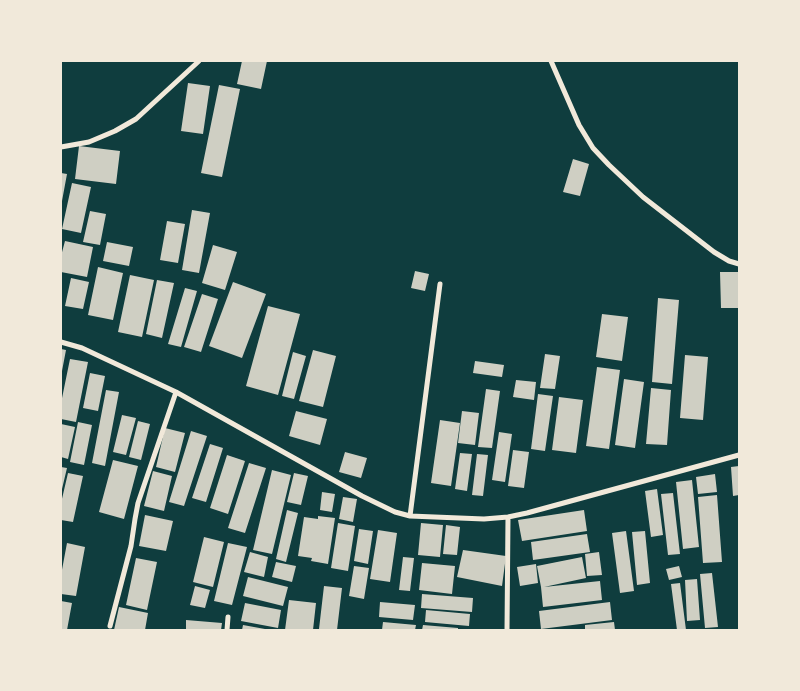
<!DOCTYPE html>
<html>
<head>
<meta charset="utf-8">
<style>
  body { margin:0 }
  #map { position:relative; width:800px; height:691px; overflow:hidden; background:#0f3d3e; font-family:"DejaVu Sans",sans-serif }
  canvas { display:block }
  .frame { position:absolute; inset:0; border:62px solid #f1e9da; pointer-events:none }
</style>
</head>
<body>
<div id="map">
<canvas width="800" height="691"></canvas>
<div class="frame"></div>
</div>
<script>
const ctx = document.querySelector('canvas').getContext('2d');
ctx.lineJoin = 'round';
function fillPath(path, color) { ctx.fillStyle = color; ctx.fill(path, 'evenodd'); }
const shape = rows => new Path2D(rows.map(r => 'M' + r).join(''));
function strokePath(path, color, width, dash) { ctx.strokeStyle = color; ctx.lineWidth = width; ctx.lineCap = dash ? 'butt' : 'round'; ctx.setLineDash(dash || []); ctx.stroke(path); }
fillPath(shape([
  [242,61,267,61,261,89,237,84],
  [188,83,210,86,203,134,181,131],
  [219,85,240,89,222,177,201,173],
  [79,146,120,151,116,184,75,179],
  [573,159,589,164,580,196,563,192],
  [61,173,67,174,62,201,61,201],
  [72,183,91,187,81,233,62,229],
  [192,210,210,213,199,273,182,270],
  [90,211,106,214,100,245,83,242],
  [167,221,185,224,178,263,160,260],
  [65,241,93,247,87,277,61,272,61,256],
  [107,242,133,247,129,266,103,261],
  [213,245,237,252,225,290,202,283],
  [98,267,123,273,113,320,88,315],
  [415,271,429,274,425,291,411,288],
  [720,272,739,272,739,308,721,308],
  [130,275,154,280,142,337,118,332],
  [71,278,89,282,83,309,65,306],
  [157,280,174,283,162,338,146,334],
  [233,282,266,294,242,358,209,346],
  [185,288,197,291,181,347,168,344],
  [202,294,218,299,201,352,184,347],
  [658,298,679,300,672,384,652,382],
  [268,306,300,314,278,395,246,386],
  [602,314,628,317,622,361,596,357],
  [61,349,66,350,62,371,61,371],
  [313,350,336,356,323,407,299,401],
  [293,352,306,356,294,399,282,396],
  [545,354,560,356,555,389,540,388],
  [685,355,708,357,703,420,680,418],
  [70,359,88,362,76,422,61,419,61,403],
  [475,361,504,365,502,377,473,373],
  [597,367,620,370,609,449,586,446],
  [90,373,105,376,98,411,83,408],
  [624,379,644,382,635,448,615,445],
  [516,380,536,382,534,400,513,397],
  [651,388,671,390,667,445,646,444],
  [486,389,500,391,492,448,478,447],
  [106,390,119,392,105,466,92,463],
  [538,394,553,396,545,451,531,449],
  [559,397,583,400,576,453,552,450],
  [296,411,327,419,320,445,289,436],
  [462,411,479,413,475,445,458,443],
  [122,415,136,418,126,455,113,452],
  [440,420,460,423,451,486,431,483],
  [138,421,150,424,141,460,129,457],
  [78,422,92,425,84,465,70,462],
  [61,424,75,427,68,459,61,457],
  [165,428,185,433,175,472,156,467],
  [191,431,207,436,184,506,169,502],
  [499,432,512,434,505,482,492,480],
  [210,444,223,448,206,502,192,498],
  [513,450,529,452,524,488,508,486],
  [345,452,367,458,361,478,339,472],
  [460,453,472,454,467,491,455,489],
  [477,454,488,455,483,496,472,495],
  [227,455,245,461,228,514,210,508],
  [113,460,138,466,124,519,99,512],
  [249,463,266,468,245,533,228,528],
  [739,466,739,495,733,496,731,467],
  [61,467,67,468,62,489,61,489],
  [272,470,291,475,272,554,253,550],
  [153,471,172,476,164,511,144,506],
  [68,473,83,476,73,522,61,520,61,503],
  [294,473,308,476,301,505,287,502],
  [715,474,717,492,698,494,696,477],
  [692,480,699,547,683,549,676,482],
  [657,489,663,535,651,537,645,491],
  [322,492,335,494,332,512,320,510],
  [673,493,680,554,668,555,661,494],
  [717,495,722,562,703,563,698,497],
  [343,497,357,499,353,522,339,519],
  [287,510,298,513,286,562,276,559],
  [584,510,587,531,522,541,518,520],
  [145,515,173,521,166,551,139,546],
  [318,516,335,518,328,564,311,561,312,558,298,556,304,517,318,519],
  [338,523,355,526,348,571,331,568],
  [421,523,443,525,440,557,418,555],
  [446,525,460,527,457,555,443,554],
  [359,529,373,531,368,564,354,561],
  [378,530,397,533,390,582,370,579],
  [626,531,634,591,620,593,612,533],
  [645,531,650,583,637,585,632,532],
  [587,534,590,552,533,560,531,542],
  [204,537,224,542,213,587,193,582],
  [67,543,85,547,76,596,61,594,61,575],
  [228,543,247,547,232,605,214,601],
  [463,550,506,556,502,586,457,577],
  [250,552,268,557,264,577,244,572],
  [599,552,602,575,587,576,585,554],
  [403,557,414,558,410,591,399,590],
  [582,557,586,578,544,587,600,581,602,600,543,607,541,587,537,566],
  [136,558,157,562,147,610,126,605],
  [276,562,296,566,292,582,272,577],
  [422,563,455,566,452,594,419,590],
  [536,564,538,583,520,586,517,567],
  [354,566,369,568,364,599,349,596],
  [679,566,682,577,669,580,666,569],
  [712,573,718,627,705,628,700,574],
  [248,577,288,587,283,606,243,596],
  [697,579,700,620,687,621,685,580],
  [680,583,686,630,677,630,671,584],
  [195,586,210,590,205,608,190,605],
  [324,586,342,588,337,630,319,629],
  [422,594,473,598,472,612,421,608],
  [289,600,316,603,313,630,285,630],
  [61,601,72,603,67,630,61,630],
  [380,602,415,605,413,620,379,617],
  [610,602,612,620,541,629,539,611],
  [245,603,281,610,278,628,241,621],
  [119,607,148,613,145,630,114,630],
  [426,610,470,614,469,626,425,622],
  [186,620,222,623,221,630,186,630],
  [383,622,416,625,415,630,382,630],
  [614,622,615,630,585,630,585,625],
  [243,625,265,629,264,630,242,630],
  [423,625,458,628,458,630,422,630]
]), '#cfcfc3');
strokePath(shape([
  [551,61,579,125,593,148,609,165,643,197,714,252,729,261,739,264],
  [61,147,89,142,115,131,136,119,199,61],
  [61,342,82,348,176,392,362,496,395,512,410,516,484,519,508,517,527,513,739,455],
  [410,516,440,284],
  [110,626,131,546,135,519,138,503,176,392],
  [227,630,228,617],
  [507,630,508,517]
]), '#f1e9da', 5);
</script>
</body>
</html>
